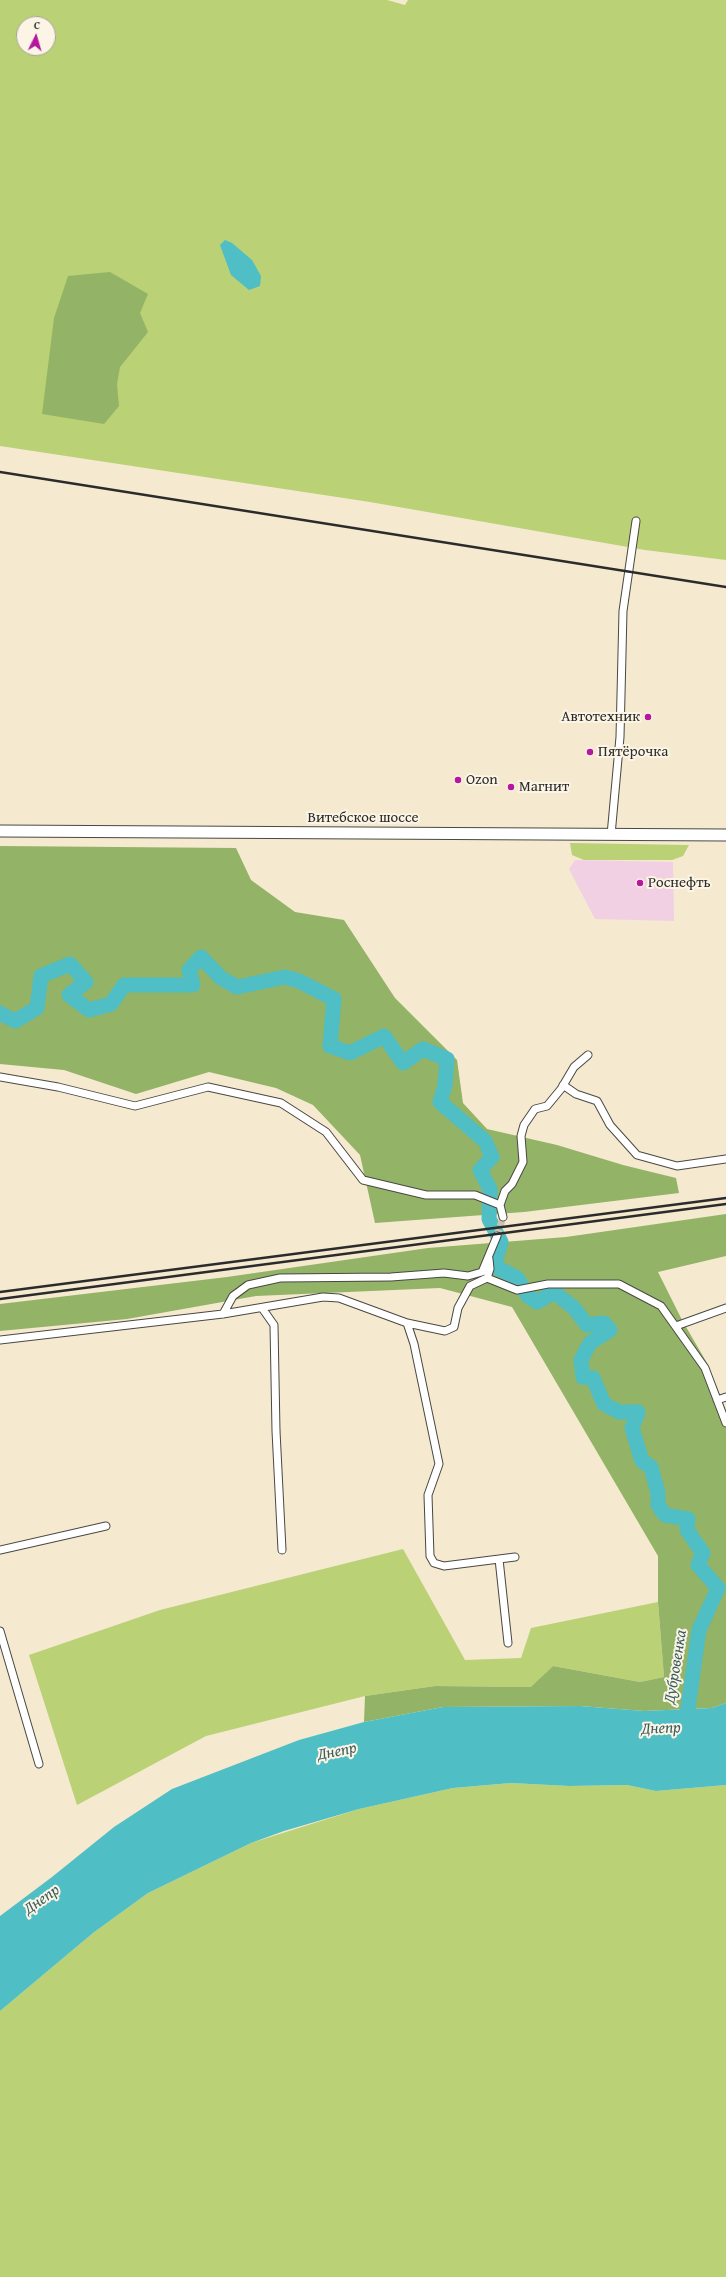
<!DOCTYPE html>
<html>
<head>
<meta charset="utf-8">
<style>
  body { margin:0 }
  #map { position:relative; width:726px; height:2277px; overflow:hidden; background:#f5e9d0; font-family:"Gentium Book Plus",serif }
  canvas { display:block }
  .north { position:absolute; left:16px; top:16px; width:40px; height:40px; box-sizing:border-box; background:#fcf5e5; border:1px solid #a8a49b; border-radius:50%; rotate:5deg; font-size:11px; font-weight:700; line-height:16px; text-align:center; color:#2b2b2b }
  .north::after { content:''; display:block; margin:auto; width:14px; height:18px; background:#b5179e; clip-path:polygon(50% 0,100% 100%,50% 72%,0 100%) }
</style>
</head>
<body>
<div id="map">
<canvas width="726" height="2277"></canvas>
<div class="north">С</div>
</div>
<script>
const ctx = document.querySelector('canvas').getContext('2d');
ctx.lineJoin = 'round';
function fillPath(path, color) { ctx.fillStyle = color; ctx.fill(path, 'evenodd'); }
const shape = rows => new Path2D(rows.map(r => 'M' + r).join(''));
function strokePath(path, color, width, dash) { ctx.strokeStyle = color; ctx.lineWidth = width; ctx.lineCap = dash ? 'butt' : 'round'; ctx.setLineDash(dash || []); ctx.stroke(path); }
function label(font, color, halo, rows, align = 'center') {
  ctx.font = font + ' "Gentium Book Plus",serif'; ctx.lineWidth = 4; ctx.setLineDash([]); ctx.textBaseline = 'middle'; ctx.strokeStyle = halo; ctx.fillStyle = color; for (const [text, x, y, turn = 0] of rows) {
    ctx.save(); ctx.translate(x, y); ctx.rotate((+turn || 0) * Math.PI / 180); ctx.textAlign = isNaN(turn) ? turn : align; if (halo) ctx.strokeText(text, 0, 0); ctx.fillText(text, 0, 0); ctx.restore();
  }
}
fillPath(shape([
  [575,860,673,862,674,921,595,919,569,869]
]), '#f1d0e3');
fillPath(shape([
  [0,0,387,0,405,5,408,0,726,0,726,560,645,550,370,502,0,446],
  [24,24,48,24,48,48,24,48],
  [570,843,689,845,683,856,672,860,584,860,572,855],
  [403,1549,465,1660,521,1658,531,1628,658,1602,664,1677,640,1682,553,1666,532,1687,435,1686,365,1696,206,1736,77,1805,29,1655,160,1610],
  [511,1783,569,1786,627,1785,656,1791,726,1785,726,2277,0,2277,0,2011,93,1933,148,1893,251,1843,359,1809,453,1788]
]), '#bad175');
fillPath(shape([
  [110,272,148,294,140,313,148,332,120,367,117,384,119,406,104,424,42,414,54,318,68,276],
  [0,846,236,848,251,880,295,912,344,920,395,998,457,1060,463,1103,487,1129,557,1145,623,1165,676,1178,679,1193,524,1212,375,1223,360,1155,313,1105,276,1088,209,1072,136,1094,64,1070,0,1064],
  [726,1214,726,1256,658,1272,682,1320,707,1363,726,1411,726,1703,712,1708,644,1711,580,1706,443,1707,364,1722,365,1696,435,1686,531,1687,553,1666,640,1682,664,1677,658,1602,658,1556,512,1307,440,1288,256,1296,127,1319,0,1331,0,1304,227,1277,428,1248,566,1237]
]), '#93b366');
fillPath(shape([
  [225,240,232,243,252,260,261,276,260,286,249,290,231,275,220,245],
  [726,1703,726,1785,656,1791,627,1785,569,1786,511,1783,453,1788,359,1809,284,1831,251,1843,148,1893,93,1933,0,2011,0,1916,52,1877,114,1827,172,1789,299,1740,364,1722,443,1707,580,1706,644,1711,712,1708]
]), '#4fbec5');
strokePath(shape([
  [0,1013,15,1021,37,1008,41,976,70,964,86,982,69,995,89,1010,111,1004,124,985,193,985,189,970,201,957,221,978,237,987,285,977,299,981,334,999,330,1046,350,1053,384,1036,403,1063,423,1049,447,1059,445,1085,440,1102,485,1141,492,1157,480,1170,490,1189,489,1219,501,1242,494,1266,517,1278,528,1296,537,1302,554,1292,574,1308,587,1325,604,1323,610,1330,590,1343,581,1360,583,1377,593,1378,604,1404,619,1412,638,1412,632,1428,642,1461,651,1467,658,1493,658,1505,665,1515,688,1519,687,1530,703,1553,698,1565,718,1588,699,1630,685,1730]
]), '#4fbec5', 15);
strokePath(shape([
  [497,1236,503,1217]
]), '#cdc3af', 7, [7, 3.5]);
const street = shape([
  [611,835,620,737,623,611,636,521],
  [0,1077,58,1087,135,1106,208,1087,281,1103,326,1132,363,1180,426,1195,475,1195,500,1205],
  [563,1085,576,1094,597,1101,610,1125,637,1155,677,1166,726,1159],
  [503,1217,500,1205,505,1191,512,1184,523,1162,521,1136,524,1125,535,1109,547,1106,561,1089,574,1067,588,1055],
  [487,1278,517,1290,548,1284,619,1284,661,1306,705,1368,726,1423],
  [262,1308,274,1325,276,1431,282,1550],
  [223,1314,233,1296,248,1285,280,1278,391,1277,444,1273,468,1276,482,1272,497,1236],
  [407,1323,445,1331,454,1327,458,1308,470,1286,487,1278,490,1269,489,1259],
  [676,1326,726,1308],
  [0,1340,223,1314,323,1297,339,1298,407,1323,414,1344,439,1464,428,1495,430,1556,434,1563,444,1566,515,1557],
  [717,1400,726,1397],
  [0,1550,106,1526],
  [499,1559,508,1643],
  [0,1631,39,1764]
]);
const primary = shape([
  [0,831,726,835]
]);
strokePath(street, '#494844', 9);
strokePath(primary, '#494844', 13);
strokePath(street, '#fff', 7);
strokePath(primary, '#fff', 11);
strokePath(shape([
  [0,472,726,587],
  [0,1292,726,1198],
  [0,1299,726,1204]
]), '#2b2b2b', 2.5);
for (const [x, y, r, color] of [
  [648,717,4,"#b5179e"],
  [590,752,4,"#b5179e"],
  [458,780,4,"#b5179e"],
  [511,787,4,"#b5179e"],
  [640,883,4,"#b5179e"]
]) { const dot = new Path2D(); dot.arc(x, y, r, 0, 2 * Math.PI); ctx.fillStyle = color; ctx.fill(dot); strokePath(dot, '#fcf5e5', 1.5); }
label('15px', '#2b2b2b', '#fcf5e5', [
  ["Автотехник",640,717,"right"],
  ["Пятёрочка",598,752],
  ["Ozon",466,780],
  ["Магнит",519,787],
  ["Роснефть",648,883]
], 'left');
label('15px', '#2b2b2b', '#fcf5e5', [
  ["Витебское шоссе",363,818]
]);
label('italic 16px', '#385e61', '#fcf5e5', [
  ["Дубровенка",676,1667,-81],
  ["Днепр",661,1729,-2],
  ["Днепр",337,1752,-11],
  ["Днепр",42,1900,-35]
]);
</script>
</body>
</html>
